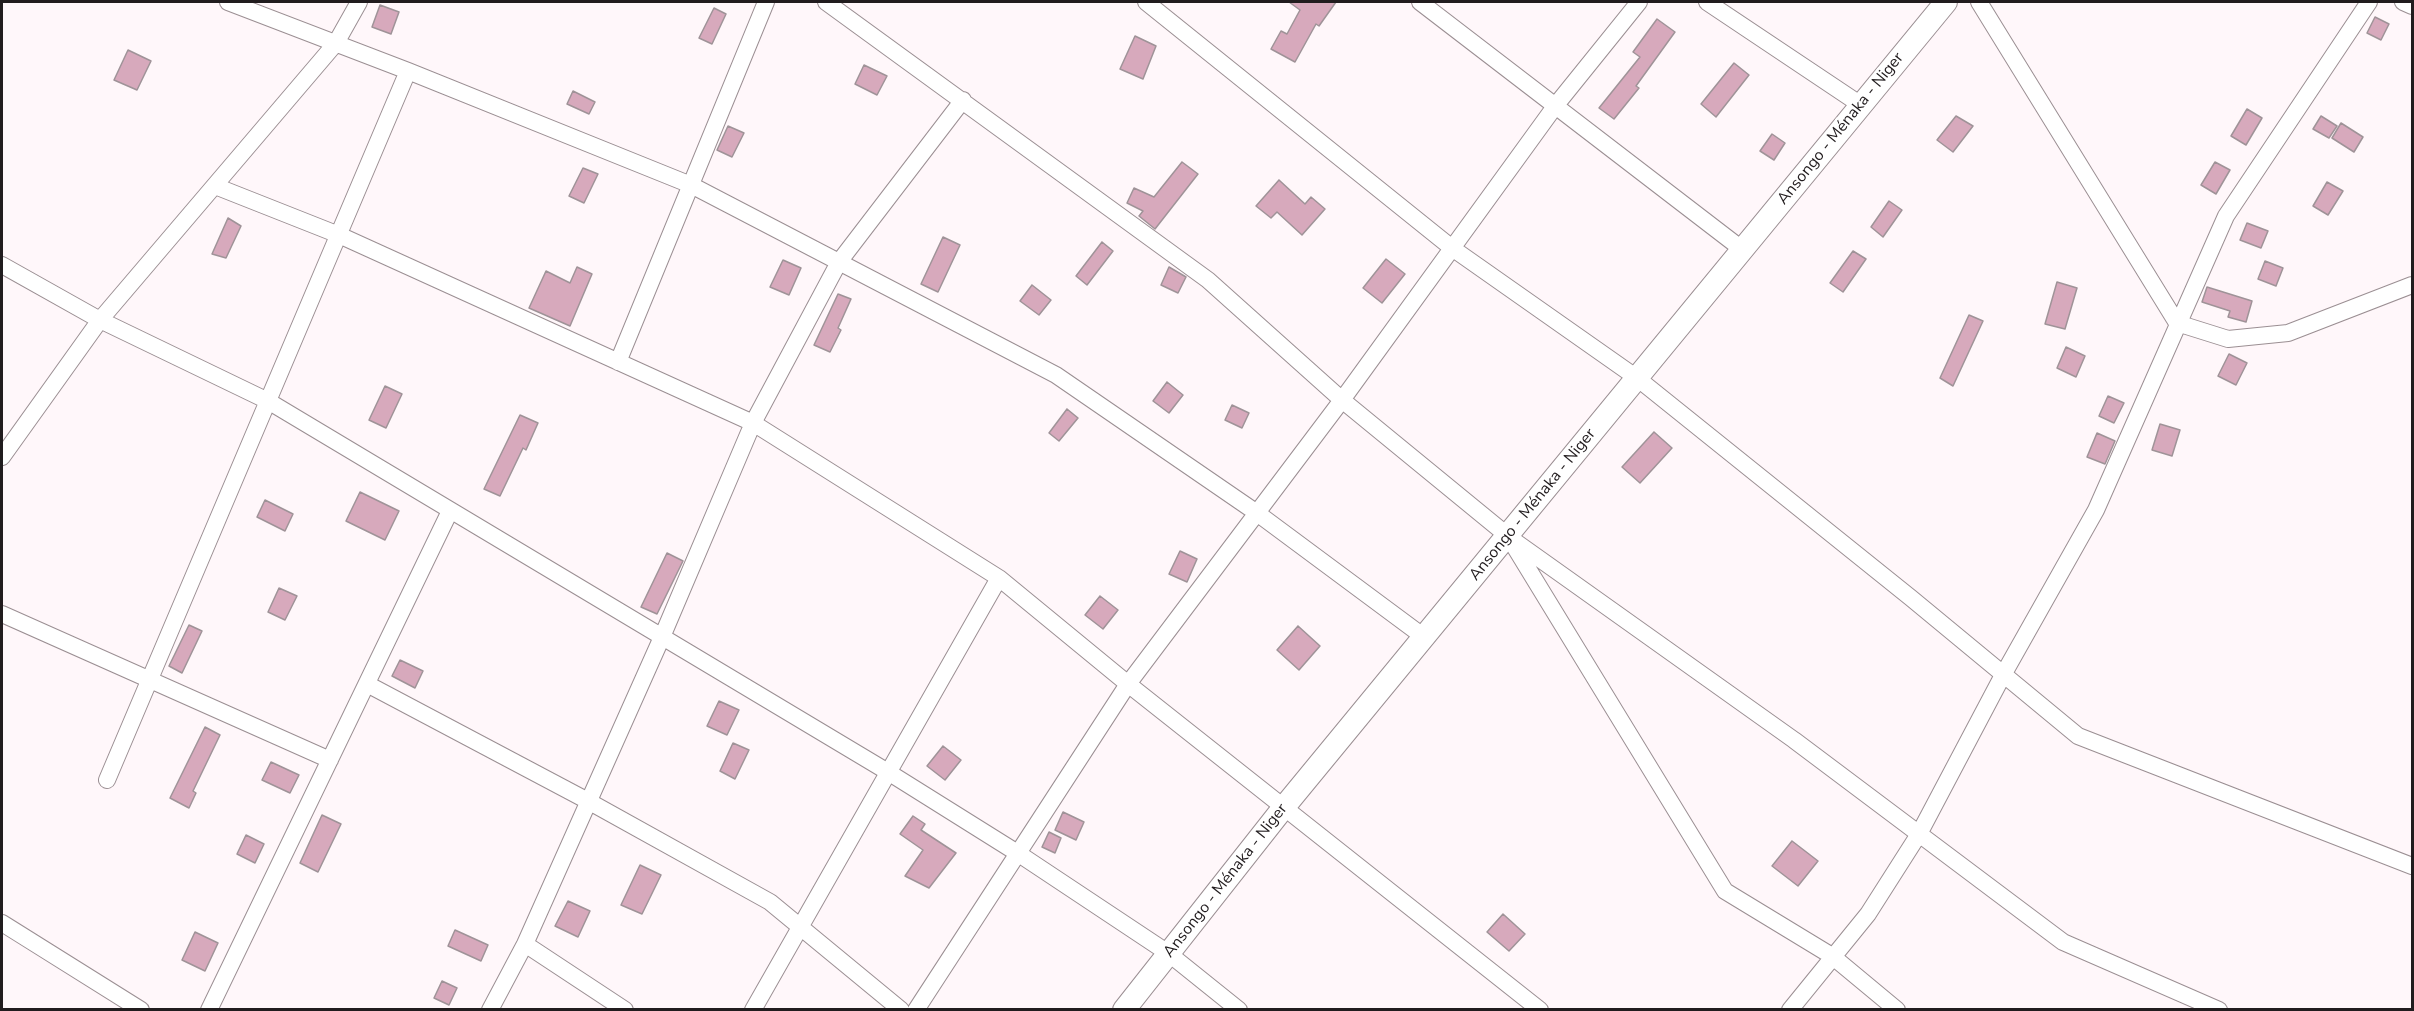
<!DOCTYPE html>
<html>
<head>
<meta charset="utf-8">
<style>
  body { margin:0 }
  #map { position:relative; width:2414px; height:1011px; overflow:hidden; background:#fff7fa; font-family:"Nunito Sans",sans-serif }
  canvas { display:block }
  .frame { position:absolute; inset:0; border:3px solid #211c1e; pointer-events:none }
</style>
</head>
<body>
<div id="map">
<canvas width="2414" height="1011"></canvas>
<div class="frame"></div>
</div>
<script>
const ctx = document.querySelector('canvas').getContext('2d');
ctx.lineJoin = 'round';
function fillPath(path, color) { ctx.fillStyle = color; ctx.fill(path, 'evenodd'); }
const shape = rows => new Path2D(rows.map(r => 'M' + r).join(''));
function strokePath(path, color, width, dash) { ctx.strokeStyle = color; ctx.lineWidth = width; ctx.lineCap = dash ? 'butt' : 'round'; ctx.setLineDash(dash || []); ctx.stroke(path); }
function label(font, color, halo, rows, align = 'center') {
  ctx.font = font + ' "Nunito Sans",sans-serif'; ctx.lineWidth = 5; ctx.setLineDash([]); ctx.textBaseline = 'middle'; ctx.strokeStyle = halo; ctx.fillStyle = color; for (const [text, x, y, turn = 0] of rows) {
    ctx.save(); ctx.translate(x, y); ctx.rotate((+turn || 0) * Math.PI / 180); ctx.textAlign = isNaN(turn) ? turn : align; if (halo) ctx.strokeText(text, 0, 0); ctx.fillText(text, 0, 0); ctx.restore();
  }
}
const building = shape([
  [1289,2,1336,2,1319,26,1316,24,1295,62,1271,49,1281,31,1287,34,1300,10,1289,2],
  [380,5,399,12,391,34,372,27,380,5],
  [714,8,726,14,712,44,699,38,714,8],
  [2375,17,2389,24,2381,40,2367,33,2375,17],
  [1657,19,1675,32,1636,86,1639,88,1614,119,1599,108,1640,57,1633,52,1657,19],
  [1135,36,1156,46,1143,79,1120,69,1135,36],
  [128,50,151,61,137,90,114,80,128,50],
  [1734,63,1749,75,1716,117,1701,104,1734,63],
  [864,65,887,76,877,95,855,84,864,65],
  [573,91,595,102,589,114,567,104,573,91],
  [2247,109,2262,118,2246,145,2231,136,2247,109],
  [1956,116,1973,126,1953,152,1937,140,1956,116],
  [2321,116,2337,126,2329,138,2313,129,2321,116],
  [2341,123,2363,137,2354,152,2332,138,2341,123],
  [728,126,744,133,732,157,717,150,728,126],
  [1772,134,1785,143,1774,160,1760,151,1772,134],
  [1182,162,1198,174,1155,229,1139,216,1143,211,1127,203,1134,188,1154,197,1182,162],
  [2215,162,2230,170,2216,194,2201,185,2215,162],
  [583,168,598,174,584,203,569,196,583,168],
  [1279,180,1305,204,1311,197,1325,209,1302,235,1277,212,1271,218,1256,206,1279,180],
  [2327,182,2343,191,2328,215,2313,206,2327,182],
  [1889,201,1902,210,1883,237,1871,227,1889,201],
  [228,218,241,226,226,258,212,254,228,218],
  [2247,223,2268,231,2261,248,2240,240,2247,223],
  [943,237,960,245,938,292,921,284,943,237],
  [1102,242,1113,251,1087,285,1076,276,1102,242],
  [1853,251,1866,259,1843,292,1830,283,1853,251],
  [1386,259,1405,274,1382,303,1363,288,1386,259],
  [783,260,801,268,789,295,770,287,783,260],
  [2265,261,2283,268,2276,286,2258,279,2265,261],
  [577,267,592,274,570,326,529,308,546,271,570,283,577,267],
  [1169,267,1186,277,1178,293,1161,285,1169,267],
  [2057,282,2077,288,2065,329,2045,324,2057,282],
  [1032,285,1051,300,1039,315,1020,301,1032,285],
  [2207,287,2252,301,2246,322,2228,317,2230,311,2202,302,2207,287],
  [838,294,851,299,838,328,841,330,830,352,814,345,838,294],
  [1969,315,1983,321,1953,386,1940,378,1969,315],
  [2066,347,2085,356,2076,377,2057,368,2066,347],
  [2229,354,2247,363,2236,385,2218,376,2229,354],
  [1167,382,1183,395,1169,413,1153,401,1167,382],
  [385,386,402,394,386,428,369,420,385,386],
  [2108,396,2124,403,2114,423,2099,416,2108,396],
  [1232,405,1249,413,1242,428,1225,420,1232,405],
  [1067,409,1078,418,1059,441,1049,433,1067,409],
  [520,415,538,423,526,450,523,448,500,496,484,489,520,415],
  [2160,424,2180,430,2172,456,2152,450,2160,424],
  [1654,432,1672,448,1640,483,1622,467,1654,432],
  [2097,433,2115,441,2105,464,2087,457,2097,433],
  [360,492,399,511,385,540,346,521,360,492],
  [265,500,293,514,285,531,257,517,265,500],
  [1180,551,1197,559,1187,582,1169,574,1180,551],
  [667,553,683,561,657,614,641,607,667,553],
  [279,588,297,596,285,620,268,612,279,588],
  [1100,596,1118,610,1103,629,1085,615,1100,596],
  [189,625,202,631,182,673,169,666,189,625],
  [1298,626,1320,646,1299,670,1277,650,1298,626],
  [400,660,423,671,415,688,392,676,400,660],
  [719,701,739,710,727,735,707,726,719,701],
  [205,727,220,735,193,791,196,793,189,808,170,798,205,727],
  [733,743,749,750,735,779,720,771,733,743],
  [943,746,961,760,945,780,927,766,943,746],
  [271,762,299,775,290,793,262,780,271,762],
  [1063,812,1084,822,1076,840,1055,830,1063,812],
  [322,815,341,824,318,872,300,863,322,815],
  [913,816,925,824,921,830,956,853,929,888,905,876,923,850,900,834,913,816],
  [1049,832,1061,838,1055,853,1042,847,1049,832],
  [246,835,264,844,255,863,237,854,246,835],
  [1792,841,1818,861,1798,886,1772,866,1792,841],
  [640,865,661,875,642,914,621,905,640,865],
  [568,901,590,911,578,937,555,926,568,901],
  [1503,914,1525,934,1509,951,1487,932,1503,914],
  [455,930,488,945,481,961,448,946,455,930],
  [195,932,218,943,205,971,182,960,195,932],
  [442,981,457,988,449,1005,434,998,442,981]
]);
fillPath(building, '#d7a9bc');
strokePath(building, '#9f9398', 1.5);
const street = shape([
  [228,2,408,71,691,185,1056,375,1257,513,1424,637],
  [826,2,1208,280,1342,400,1508,536,1725,891,1832,956,1897,1010],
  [1146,2,1452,248,1637,378,1911,598,2078,736,2412,866],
  [1420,2,1743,250],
  [1707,2,1861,105],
  [1979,2,2177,323,2228,339,2288,333,2412,285],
  [2403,2,2412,6],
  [215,186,339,235,753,423,999,578,1128,684,1540,1010],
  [2,265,100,320,268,401,888,772,1019,854,1168,953,1239,1010],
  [618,362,766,2],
  [2,457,100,320,336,43,359,2],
  [1513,540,1794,740,2063,942,2219,1010],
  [2,614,330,760],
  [367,684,588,801,770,902,901,1010],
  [107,780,408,71],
  [2,923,141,1010],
  [525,944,625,1010],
  [209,1010,450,511],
  [490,1010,525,944,662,637,753,423,839,262,963,100],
  [753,1010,999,578],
  [916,1010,1128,684,1342,400,1556,105,1639,2],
  [1790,1010,1868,914,1919,834,2003,675,2096,510,2226,216,2369,2]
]);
const secondary = shape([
  [1124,1010,1284,807,1946,2]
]);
strokePath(street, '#9b8f93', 18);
strokePath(secondary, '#9b8f93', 24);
strokePath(street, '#fff', 16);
strokePath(secondary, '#fff', 22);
label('16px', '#211c1e', '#fff', [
  ["Ansongo - Ménaka - Niger",1841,129,-51],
  ["Ansongo - Ménaka - Niger",1533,505,-51],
  ["Ansongo - Ménaka - Niger",1226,881,-52]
]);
</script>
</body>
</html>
